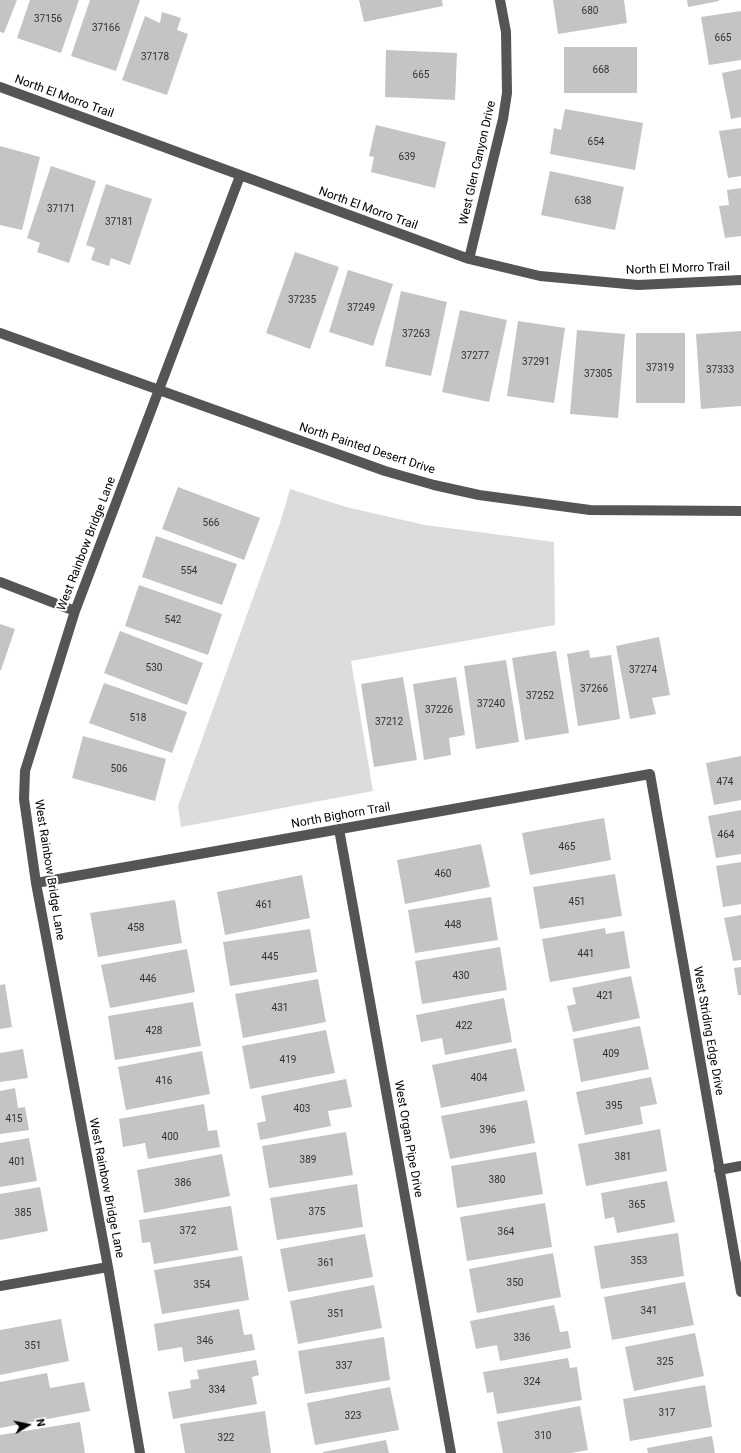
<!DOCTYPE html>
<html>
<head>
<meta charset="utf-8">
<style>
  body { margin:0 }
  #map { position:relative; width:741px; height:1453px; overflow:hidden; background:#fff; font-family:Roboto,sans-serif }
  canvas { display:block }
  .north { position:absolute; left:8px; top:1405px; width:40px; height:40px; -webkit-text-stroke:3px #fff; paint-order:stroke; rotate:80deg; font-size:11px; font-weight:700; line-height:16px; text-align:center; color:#000 }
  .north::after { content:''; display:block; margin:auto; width:14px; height:18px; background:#000; clip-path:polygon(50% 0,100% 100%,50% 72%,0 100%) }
</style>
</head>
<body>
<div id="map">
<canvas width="741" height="1453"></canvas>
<div class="north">N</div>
</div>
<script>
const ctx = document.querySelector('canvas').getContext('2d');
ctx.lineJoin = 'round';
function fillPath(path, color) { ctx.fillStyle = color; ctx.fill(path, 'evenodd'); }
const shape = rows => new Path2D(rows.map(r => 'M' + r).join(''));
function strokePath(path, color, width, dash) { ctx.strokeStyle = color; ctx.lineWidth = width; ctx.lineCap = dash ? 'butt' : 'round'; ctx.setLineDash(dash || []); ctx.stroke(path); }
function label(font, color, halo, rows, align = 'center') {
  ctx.font = font + ' Roboto,sans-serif'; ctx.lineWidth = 4; ctx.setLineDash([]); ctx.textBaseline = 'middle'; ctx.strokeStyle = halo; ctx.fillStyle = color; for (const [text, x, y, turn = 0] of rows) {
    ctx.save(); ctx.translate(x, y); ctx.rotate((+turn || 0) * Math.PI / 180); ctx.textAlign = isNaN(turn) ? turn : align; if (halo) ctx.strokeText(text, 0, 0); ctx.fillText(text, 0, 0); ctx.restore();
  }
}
fillPath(shape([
  [290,489,346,507,425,525,554,542,555,625,351,661,373,791,181,827,178,806,280,523]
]), '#dcdcdc');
fillPath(shape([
  [0,0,17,0,4,33,0,32],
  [30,0,79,0,61,53,17,38],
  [90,0,140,0,116,71,71,56],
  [359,0,442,0,443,6,364,22],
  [553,0,624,0,627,23,558,34],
  [687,0,719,0,719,1,688,7],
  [741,11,741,60,709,65,701,17],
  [162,12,181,18,177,30,188,34,167,95,122,80,145,16,160,23],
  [564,47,637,47,637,93,564,93],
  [386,50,457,53,455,100,385,97],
  [741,69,741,117,731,119,722,73],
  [565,109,643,123,635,170,550,154,554,128,561,130],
  [376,125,446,142,435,188,371,172,374,157,369,156],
  [741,128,741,176,728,178,719,131],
  [0,146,40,157,22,230,0,225],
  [51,166,96,181,69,263,37,252,40,243,27,238],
  [550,171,624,187,615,230,541,215],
  [106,184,152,199,130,265,111,258,109,266,91,260,95,248,86,245],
  [741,188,741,236,725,238,719,206,729,205,727,190],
  [295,252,339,267,310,349,266,333],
  [348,270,393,284,373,346,329,332],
  [401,291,447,302,431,376,385,366],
  [460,310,507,320,489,402,442,392],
  [518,321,565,328,554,403,507,396],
  [577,330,625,334,618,418,570,414],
  [741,331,741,406,701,409,696,334],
  [636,333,685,333,685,403,636,403],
  [178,487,260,518,244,560,162,529],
  [156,536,237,564,222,605,142,577],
  [139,585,222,614,208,655,125,626],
  [0,624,15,629,1,670,0,670],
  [120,631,203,663,187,705,104,673],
  [659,637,670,695,652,698,656,714,630,719,616,646],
  [589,650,590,658,611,655,620,719,578,726,567,654],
  [556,651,569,733,525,740,512,658],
  [506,660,519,742,476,749,464,666],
  [403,677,417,760,374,767,361,684],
  [456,677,465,735,449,738,451,755,424,760,413,684],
  [104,683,187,712,172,753,89,723],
  [83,736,166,759,155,801,72,778],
  [741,756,741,800,714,805,706,763],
  [741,810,741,854,716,858,708,816],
  [604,818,611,860,530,875,522,833],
  [481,844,490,887,405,904,397,860],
  [741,862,741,904,723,907,716,866],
  [615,874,622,916,540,929,533,887],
  [302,875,310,918,225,935,217,892],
  [491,897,498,940,415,953,408,910],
  [175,900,182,943,98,957,90,913],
  [741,915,741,960,733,961,724,918],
  [605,928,606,934,624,931,630,968,550,982,542,939],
  [310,929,317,972,230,986,223,942],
  [500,947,507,990,422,1004,415,961],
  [187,949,195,992,110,1008,101,965],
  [741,967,741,995,738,995,734,968],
  [631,976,640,1018,573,1032,567,1006,576,1004,572,988],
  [318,979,326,1022,243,1038,235,994],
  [5,984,12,1027,0,1029,0,985],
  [504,998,512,1042,445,1055,442,1038,421,1042,416,1015],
  [193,1002,201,1046,115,1060,108,1016],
  [640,1026,649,1069,581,1082,573,1039],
  [326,1030,335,1073,250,1089,242,1046],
  [516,1048,525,1091,441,1108,432,1065],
  [23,1049,28,1078,0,1082,0,1053],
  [202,1051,210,1094,126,1110,118,1067],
  [651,1077,657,1104,640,1107,643,1124,585,1135,576,1092],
  [346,1079,352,1107,328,1111,331,1126,260,1140,257,1123,266,1121,261,1096],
  [15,1088,18,1108,25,1107,29,1130,0,1134,0,1091],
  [527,1100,535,1143,450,1159,441,1116],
  [204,1104,208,1131,217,1130,220,1147,148,1159,145,1143,123,1147,119,1119],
  [660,1129,667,1171,586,1186,578,1144],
  [346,1132,353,1175,269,1188,262,1146],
  [29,1138,37,1181,0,1187,0,1143],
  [536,1152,543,1194,457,1208,451,1166],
  [222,1154,230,1196,144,1213,137,1170],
  [667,1181,675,1222,617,1233,614,1217,605,1219,601,1193],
  [357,1184,363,1227,277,1240,270,1198],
  [40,1187,48,1231,0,1240,0,1194],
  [545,1203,552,1247,467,1261,460,1217],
  [231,1206,238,1250,154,1264,150,1242,142,1243,139,1220],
  [678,1233,684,1276,601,1289,594,1246],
  [365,1234,373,1277,288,1292,280,1249],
  [553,1253,561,1297,477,1313,469,1269],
  [242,1256,249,1300,162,1314,154,1270],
  [685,1282,694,1325,612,1340,604,1297],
  [374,1285,382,1328,298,1344,290,1301],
  [554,1305,560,1332,568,1331,571,1348,500,1361,497,1345,476,1349,470,1321],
  [239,1309,244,1335,252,1334,255,1350,184,1362,182,1347,158,1351,154,1324],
  [61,1319,69,1361,0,1375,0,1330],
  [695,1333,704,1376,634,1391,625,1347],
  [384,1337,390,1380,305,1394,298,1351],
  [568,1358,570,1368,577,1367,582,1400,497,1414,493,1392,487,1393,483,1372],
  [256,1360,259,1375,252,1377,257,1404,173,1419,168,1392,191,1388,190,1380,199,1379,197,1370],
  [47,1373,50,1388,84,1382,90,1411,0,1428,0,1382],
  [705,1385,712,1427,630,1441,623,1399],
  [390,1387,399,1430,315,1445,307,1403],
  [580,1406,588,1450,571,1453,503,1453,497,1422],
  [265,1411,271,1453,185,1453,180,1424],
  [80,1422,85,1453,0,1453,0,1435],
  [712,1436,715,1453,648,1453,647,1448],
  [386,1440,389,1453,323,1453,323,1452]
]), '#c4c4c4');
strokePath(shape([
  [0,87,469,259,540,276,638,285,741,280],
  [469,259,503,119,507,93,506,32,500,0],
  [0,333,385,471,434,485,479,495,590,510,741,511],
  [0,582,75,611],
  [339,829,451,1453],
  [36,883,650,774,741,1292],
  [719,1170,741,1166],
  [0,1286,108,1267],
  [140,1453,108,1267,36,883,24,799,25,771,75,611,240,176]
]), '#555', 10);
label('10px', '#313131', null, [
  ["680",590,11],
  ["37156",48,19],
  ["37166",106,28],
  ["665",723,38],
  ["37178",155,57],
  ["668",601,70],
  ["665",421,75],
  ["654",596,142],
  ["639",407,157],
  ["638",583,201],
  ["37171",61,209],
  ["37181",119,222],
  ["37235",302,300],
  ["37249",361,308],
  ["37263",416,334],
  ["37277",475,356],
  ["37291",536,362],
  ["37319",660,368],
  ["37333",720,370],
  ["37305",598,374],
  ["566",211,523],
  ["554",189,571],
  ["542",173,620],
  ["530",154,668],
  ["37274",643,670],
  ["37266",594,689],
  ["37252",540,696],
  ["37240",491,704],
  ["37226",439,710],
  ["518",138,718],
  ["37212",389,722],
  ["506",119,769],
  ["474",725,782],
  ["464",726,835],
  ["465",567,847],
  ["460",443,874],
  ["451",577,902],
  ["461",264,905],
  ["448",453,925],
  ["458",136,928],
  ["441",586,954],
  ["445",270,957],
  ["430",461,976],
  ["446",148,979],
  ["421",605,996],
  ["431",280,1008],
  ["422",464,1026],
  ["428",154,1031],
  ["409",611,1054],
  ["419",288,1060],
  ["404",479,1078],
  ["416",164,1081],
  ["395",614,1106],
  ["403",302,1109],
  ["415",14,1119],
  ["396",488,1130],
  ["400",170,1137],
  ["381",623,1157],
  ["389",308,1160],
  ["401",17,1162],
  ["380",497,1180],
  ["386",183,1183],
  ["365",637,1205],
  ["375",317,1212],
  ["385",23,1213],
  ["372",188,1231],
  ["364",506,1232],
  ["353",639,1261],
  ["361",326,1263],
  ["350",515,1283],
  ["354",202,1285],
  ["341",649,1311],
  ["351",336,1314],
  ["336",522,1338],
  ["346",205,1341],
  ["351",33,1346],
  ["325",665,1362],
  ["337",344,1366],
  ["324",532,1382],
  ["334",217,1390],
  ["317",667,1413],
  ["323",353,1416],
  ["310",543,1436],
  ["322",226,1438]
]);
label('12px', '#000', '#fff', [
  ["North El Morro Trail",64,97,20],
  ["West Glen Canyon Drive",478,163,-77],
  ["North El Morro Trail",368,209,20],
  ["North El Morro Trail",678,269,-2],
  ["North Painted Desert Drive",367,449,18],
  ["West Rainbow Bridge Lane",87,544,-69],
  ["North Bighorn Trail",341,816,-10],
  ["West Rainbow Bridge Lane",49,870,81],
  ["West Striding Edge Drive",708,1031,80],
  ["West Organ Pipe Drive",408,1139,80],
  ["West Rainbow Bridge Lane",106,1188,79]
]);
</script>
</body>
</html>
